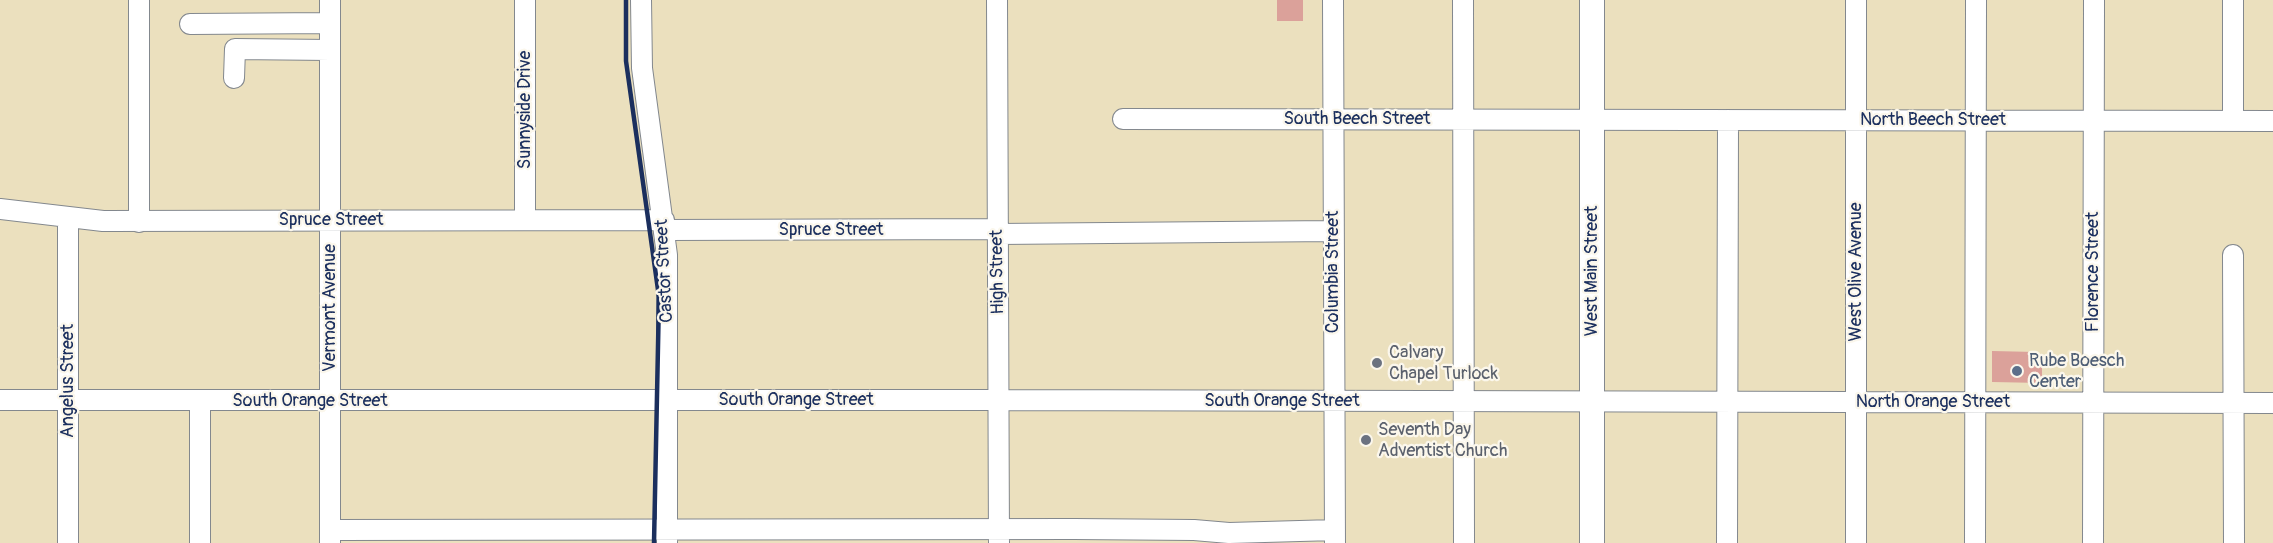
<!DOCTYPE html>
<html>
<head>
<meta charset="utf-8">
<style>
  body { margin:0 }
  canvas { display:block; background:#ebe0be }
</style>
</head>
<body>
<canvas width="2273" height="543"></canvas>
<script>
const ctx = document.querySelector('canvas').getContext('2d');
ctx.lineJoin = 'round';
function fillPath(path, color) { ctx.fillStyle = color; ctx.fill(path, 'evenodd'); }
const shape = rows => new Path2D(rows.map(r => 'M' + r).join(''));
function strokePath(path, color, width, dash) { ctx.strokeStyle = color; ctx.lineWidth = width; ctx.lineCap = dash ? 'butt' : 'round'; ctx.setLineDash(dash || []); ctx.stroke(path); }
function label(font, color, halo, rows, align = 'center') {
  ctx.font = font + ' Pangolin,sans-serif'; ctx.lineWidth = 4.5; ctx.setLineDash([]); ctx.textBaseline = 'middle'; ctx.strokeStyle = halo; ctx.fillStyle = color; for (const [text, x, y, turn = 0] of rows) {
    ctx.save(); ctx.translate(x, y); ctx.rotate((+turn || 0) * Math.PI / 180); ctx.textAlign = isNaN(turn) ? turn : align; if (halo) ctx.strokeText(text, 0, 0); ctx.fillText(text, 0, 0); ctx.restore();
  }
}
fillPath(shape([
  [1277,0,1303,0,1303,21,1277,21],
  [1992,351,2036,352,2036,359,2042,359,2042,383,1992,382]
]), '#dba19a');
const minor = shape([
  [139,0,139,222],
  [330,0,330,543],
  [525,0,525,220],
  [641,0,642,68,667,255,667,542],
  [997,0,999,543],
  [1333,0,1335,543],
  [1463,0,1464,543],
  [1856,0,1856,543],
  [2233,0,2233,121],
  [190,24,330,23],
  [234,78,235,49,330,50],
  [1123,119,2273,121],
  [0,209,103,221,664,220],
  [665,230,998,229],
  [998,234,1333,231],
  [2233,255,2234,543],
  [0,400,1000,400,2273,403],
  [200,401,200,543],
  [330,530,1074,529,1194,530,1229,533,1335,530],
  [68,543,68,218],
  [1727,543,1728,120],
  [1975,543,1976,0],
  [2093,543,2094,0]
]);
const major = shape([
  [1592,0,1592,543]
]);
strokePath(minor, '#83888e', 22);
strokePath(major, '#83888e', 26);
strokePath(minor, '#fff', 20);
strokePath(major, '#fff', 24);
strokePath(shape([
  [626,0,626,61,659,297,654,543]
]), '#1b2f5e', 4.5);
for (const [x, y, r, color] of [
  [1377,363,6,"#6b7280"],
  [2017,371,6,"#5c6f8a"],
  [1366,440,6,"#6b7280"]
]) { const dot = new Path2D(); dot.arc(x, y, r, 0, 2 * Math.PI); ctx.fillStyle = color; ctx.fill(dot); strokePath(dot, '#fbf7ec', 2); }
label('18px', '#1b2f5e', '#fbf7ec', [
  ["Sunnyside Drive",525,110,-90],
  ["South Beech Street",1357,119],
  ["North Beech Street",1933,120],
  ["Spruce Street",331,220],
  ["Spruce Street",831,230],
  ["Castor Street",665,271,-93],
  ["West Main Street",1592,271,-90],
  ["High Street",998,272,-91],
  ["Columbia Street",1333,272,-90],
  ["West Olive Avenue",1856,272,-90],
  ["Florence Street",2093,272,-90],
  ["Vermont Avenue",330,308,-90],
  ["Angelus Street",68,381,-90],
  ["South Orange Street",796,400],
  ["South Orange Street",310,401],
  ["South Orange Street",1282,401],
  ["North Orange Street",1933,402]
]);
label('18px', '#5b616d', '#fbf7ec', [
  ["Calvary",1389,353],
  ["Chapel Turlock",1389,374],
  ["Seventh Day",1378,430],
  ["Adventist Church",1378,451]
], 'left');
label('18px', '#4e5e75', '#fbf7ec', [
  ["Rube Boesch",2029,361],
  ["Center",2029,382]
], 'left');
</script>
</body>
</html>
